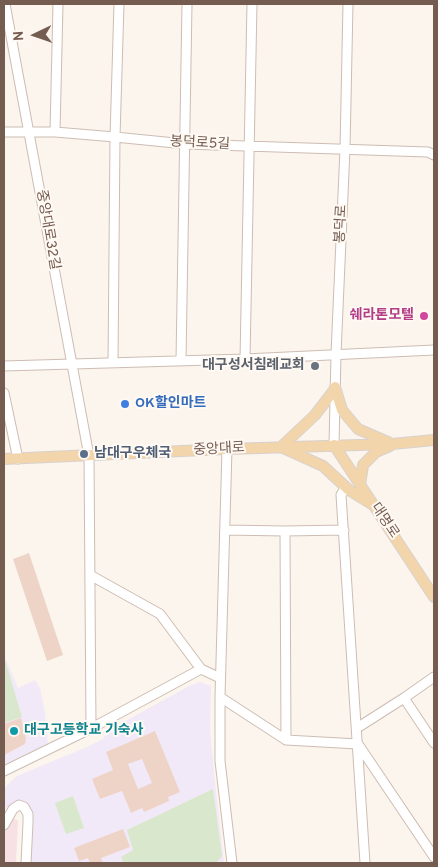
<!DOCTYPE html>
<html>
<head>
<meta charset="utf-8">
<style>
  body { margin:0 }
  #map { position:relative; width:438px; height:867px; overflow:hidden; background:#fbf5ed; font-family:Overpass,sans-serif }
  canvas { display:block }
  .frame { position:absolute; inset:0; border:5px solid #755c51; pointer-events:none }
  .north { position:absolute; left:10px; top:10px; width:50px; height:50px; -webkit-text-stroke:4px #fef9f3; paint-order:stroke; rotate:267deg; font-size:14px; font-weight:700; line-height:20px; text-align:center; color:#755c51 }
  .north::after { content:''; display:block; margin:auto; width:18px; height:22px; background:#755c51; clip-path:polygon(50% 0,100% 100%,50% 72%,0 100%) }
</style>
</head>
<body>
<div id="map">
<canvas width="438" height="867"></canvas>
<div class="frame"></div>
<div class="north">N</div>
</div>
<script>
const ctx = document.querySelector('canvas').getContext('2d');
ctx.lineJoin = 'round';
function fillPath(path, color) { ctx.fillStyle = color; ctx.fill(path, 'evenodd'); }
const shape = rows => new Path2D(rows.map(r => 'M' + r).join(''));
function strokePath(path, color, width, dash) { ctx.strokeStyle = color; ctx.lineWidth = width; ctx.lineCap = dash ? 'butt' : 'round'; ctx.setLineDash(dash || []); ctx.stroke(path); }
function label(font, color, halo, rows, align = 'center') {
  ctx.font = font + ' Overpass,"Noto Sans KR",sans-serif'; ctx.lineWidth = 4; ctx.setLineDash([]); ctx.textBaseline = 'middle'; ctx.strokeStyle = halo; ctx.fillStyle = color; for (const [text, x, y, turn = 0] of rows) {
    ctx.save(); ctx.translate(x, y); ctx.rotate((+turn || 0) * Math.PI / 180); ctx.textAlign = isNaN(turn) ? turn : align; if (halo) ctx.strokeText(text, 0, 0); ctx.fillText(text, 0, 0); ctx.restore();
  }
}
fillPath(shape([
  [4,655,18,688,35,680,40,688,45,712,48,745,39,752,4,764],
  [200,682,211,686,210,729,215,782,224,863,27,863,30,811,20,802,13,803,4,809,4,788,17,776,87,747,103,739,111,729,189,686]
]), '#f2e9f8');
fillPath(shape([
  [11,816,18,821,16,863,4,863,4,828]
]), '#f8e1e5');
fillPath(shape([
  [4,657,22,717,4,723],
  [213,789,222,856,216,863,124,863,121,857,133,850,127,830],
  [73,796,84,828,66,834,55,803]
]), '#d9e8cc');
fillPath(shape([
  [29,553,63,655,47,661,13,559],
  [21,718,26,738,25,744,4,755,4,724],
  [155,731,180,792,168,797,169,801,144,812,142,808,131,813,122,791,100,799,92,779,113,770,106,752],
  [142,759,152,783,138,789,128,764],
  [123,829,130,847,101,858,103,863,90,863,88,858,79,861,74,848]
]), '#eed4c7');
const minor = shape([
  [4,132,55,132,115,137,185,144,428,152,434,155],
  [55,132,58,4],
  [245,359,252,4],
  [181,360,187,4],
  [113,363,115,137,119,4],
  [4,366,245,359,434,350],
  [4,393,18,459],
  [334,445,336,354,345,149,348,4],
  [227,449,220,697,220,761,232,863],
  [346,487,341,495,365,863],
  [225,530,285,531,344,530],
  [285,531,286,740],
  [90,575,160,614,201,669,220,678],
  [220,697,286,740,358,744,434,857],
  [404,698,434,743],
  [357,728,404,698,434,677],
  [90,729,201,669],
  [4,771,90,729,91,727,89,456,5,4],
  [4,825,13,809,19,805,24,807,28,814,28,823,26,863]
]);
const major = shape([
  [335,387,342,410,358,429,388,442],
  [335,389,315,415,281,447,323,466,349,490,373,505],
  [334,445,434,597],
  [4,459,227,449,392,444,434,440],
  [360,485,363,465,376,452,390,446]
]);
strokePath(minor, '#cdbdb3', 11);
strokePath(major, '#d8d1ce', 12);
strokePath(minor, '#fff', 9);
strokePath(major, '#f3d5ac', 10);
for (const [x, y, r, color] of [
  [424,316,5,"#d1479c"],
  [315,366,5,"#6b7280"],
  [125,404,5,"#3f7fe0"],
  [84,454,5,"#5c6f8a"],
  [14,731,5,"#0f9aa8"]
]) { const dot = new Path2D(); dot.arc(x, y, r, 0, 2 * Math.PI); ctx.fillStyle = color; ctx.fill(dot); strokePath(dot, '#fef9f3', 2); }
label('14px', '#755c51', '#fef9f3', [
  ["봉덕로5길",200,144,3],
  ["봉덕로",342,224,-87],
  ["중앙대로32길",47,230,80],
  ["중앙대로",219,450,-3],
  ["대명로",384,521,56]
]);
label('bold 14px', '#b23c85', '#fef9f3', [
  ["쉐라톤모텔",414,316]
], 'right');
label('bold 14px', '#5b616d', '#fef9f3', [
  ["대구성서침례교회",305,366]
], 'right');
label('bold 14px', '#366cbe', '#fef9f3', [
  ["OK할인마트",135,404]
], 'left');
label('bold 14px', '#4e5e75', '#fef9f3', [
  ["남대구우체국",94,454]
], 'left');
label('bold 14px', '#0d838f', '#fef9f3', [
  ["대구고등학교 기숙사",24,731]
], 'left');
</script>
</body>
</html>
